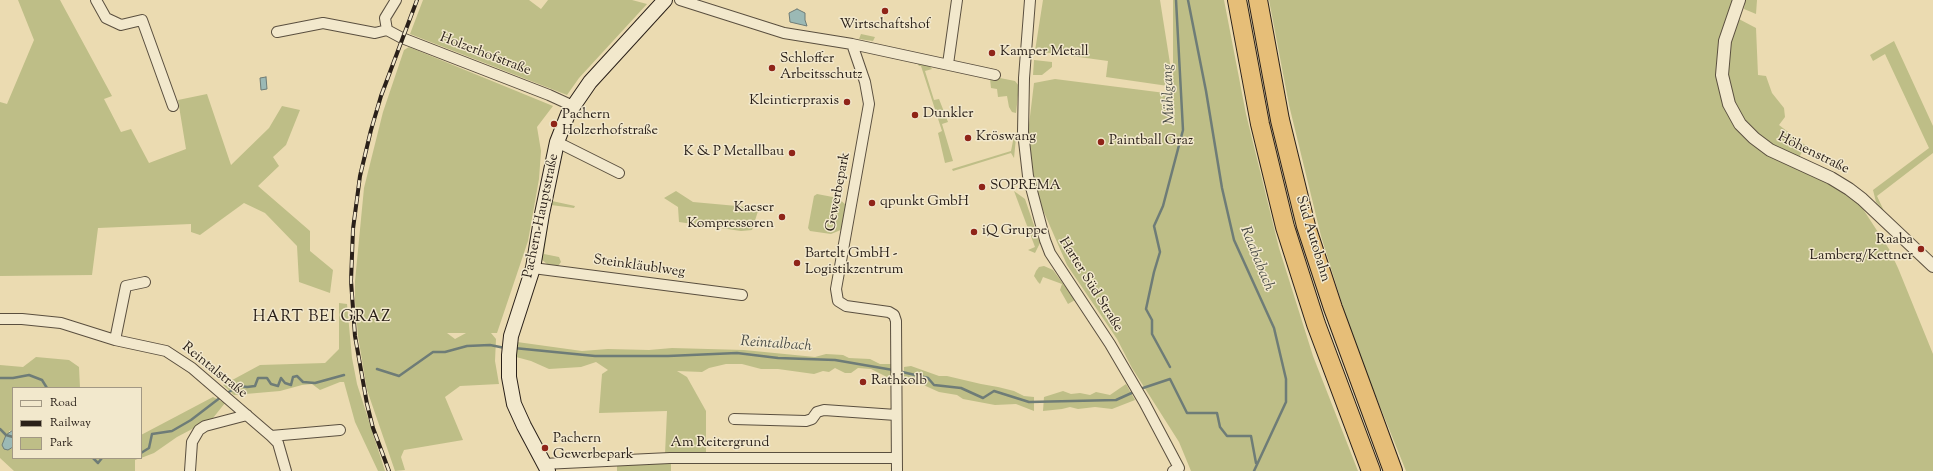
<!DOCTYPE html>
<html>
<head>
<meta charset="utf-8">
<style>
  body { margin:0 }
  #map { position:relative; width:1933px; height:471px; overflow:hidden; background:#ebdbb1; font-family:"Sorts Mill Goudy",serif }
  canvas { display:block }
  .legend { position:absolute; left:12px; top:387px; width:130px; height:72px; box-sizing:border-box; background:#f2e8cc; border:1px solid #a29884; margin:0; padding:5px 7px; list-style:none; font-size:12px; color:#2a2019 }
  .legend li { display:flex; align-items:center; gap:8px; height:20px }
  .legend b { width:20px; border:1px solid #a29884 }
</style>
</head>
<body>
<div id="map">
<canvas width="1933" height="471"></canvas>
<ul class="legend">
<li><b style="height:5px;background:#f2e8cc"></b>Road</li>
<li><b style="height:5px;background:#2a2019"></b>Railway</li>
<li><b style="height:11px;background:#bebe87"></b>Park</li>
</ul>
</div>
<script>
const ctx = document.querySelector('canvas').getContext('2d');
ctx.lineJoin = 'round';
function fillPath(path, color) { ctx.fillStyle = color; ctx.fill(path, 'evenodd'); }
const shape = rows => new Path2D(rows.map(r => 'M' + r).join(''));
function strokePath(path, color, width, dash) { ctx.strokeStyle = color; ctx.lineWidth = width; ctx.lineCap = dash ? 'butt' : 'round'; ctx.setLineDash(dash || []); ctx.stroke(path); }
function label(font, color, halo, rows, align = 'center') {
  ctx.font = font + ' "Sorts Mill Goudy",serif'; ctx.lineWidth = 3; ctx.setLineDash([]); ctx.textBaseline = 'middle'; ctx.strokeStyle = halo; ctx.fillStyle = color; for (const [text, x, y, turn = 0] of rows) {
    ctx.save(); ctx.translate(x, y); ctx.rotate((+turn || 0) * Math.PI / 180); ctx.textAlign = isNaN(turn) ? turn : align; if (halo) ctx.strokeText(text, 0, 0); ctx.fillText(text, 0, 0); ctx.restore();
  }
}
fillPath(shape([
  [18,0,60,0,112,96,104,99,121,132,131,129,149,163,186,149,178,100,207,94,231,165,269,128,282,106,300,110,286,145,273,157,279,166,258,186,310,231,310,251,333,270,330,293,299,282,297,246,265,213,244,203,200,235,191,232,191,224,98,228,92,275,0,276,0,102,7,104,34,40],
  [423,0,529,0,541,9,548,0,632,0,647,4,579,78,567,95,410,34],
  [1043,0,1160,0,1172,76,1168,86,1106,77,1108,61,1035,51],
  [1173,0,1224,0,1246,114,1279,248,1313,356,1358,471,1191,471,1179,442,1132,368,1117,339,1067,265,1036,194,1028,133,1034,83,1055,79,1173,94],
  [1269,0,1735,0,1719,86,1724,104,1734,124,1839,187,1861,206,1889,249,1898,268,1933,354,1933,471,1406,471,1354,342,1321,236,1289,105],
  [1745,0,1757,0,1756,14,1744,9],
  [1737,18,1756,28,1758,75,1766,76,1772,93,1784,108,1785,117,1779,125,1805,145,1798,160,1773,149,1741,119,1727,85,1728,50],
  [861,34,875,37,873,41,859,39],
  [1894,41,1933,126,1933,153,1877,196,1884,211,1876,202,1873,190,1929,148,1885,54,1873,61,1870,55],
  [409,47,553,106,537,127,541,151,539,179,528,241,497,333,491,333,496,339,495,361,499,384,460,386,445,397,463,440,404,450,401,457,405,470,395,471,367,390,358,336,355,301,355,281,364,188,383,112,404,50],
  [447,333,466,333,455,339],
  [1034,60,1052,62,1052,67,1042,75,1033,75],
  [916,61,930,66,932,69,925,71,934,100,939,99,948,122,942,124,953,161,945,163,938,133,942,131,921,66,919,66],
  [980,74,1015,81,1019,86,1016,113,1012,112,1009,107,1007,96,998,97,997,89,991,88,990,79],
  [1014,136,1016,138,1014,158,1011,153,953,171,952,169,1011,151],
  [676,191,693,202,759,208,752,230,741,231,679,222,678,207,664,198],
  [1014,191,1025,199,1040,243,1035,253,1028,250,1035,247],
  [817,194,838,198,846,205,843,229,831,234,810,231,808,228,814,196],
  [552,201,575,206,574,208,551,205,544,254,559,257,561,262,558,266,547,264,541,259,550,202],
  [1044,266,1053,270,1075,300,1068,304,1060,290,1062,284,1043,277,1040,284,1038,282,1034,276,1036,271,1039,267],
  [339,303,347,304,352,358,357,384,385,471,378,471,355,422,344,382,340,382,320,390,312,384,302,385,280,391,234,395,223,385,260,365,325,363,339,349],
  [517,342,582,351,608,349,649,350,672,348,744,350,815,357,826,354,843,355,849,358,870,359,880,364,893,364,893,380,871,369,858,368,851,373,845,373,835,368,829,372,823,371,814,374,778,369,761,369,742,364,726,364,709,368,702,372,677,371,687,377,706,411,706,453,665,454,667,411,599,413,602,374,608,370,596,362,581,367,549,369,531,361,516,357],
  [36,357,69,360,79,367,80,388,13,388,13,430,9,431,11,449,13,447,13,458,140,458,135,460,135,471,14,471,0,458,0,365,23,367],
  [911,366,939,376,947,376,981,384,998,387,1014,391,1024,396,1034,397,1034,411,1016,404,995,405,963,399,957,395,939,392,919,383,904,380,904,367],
  [1126,384,1135,400,1112,409,1095,407,1078,409,1070,407,1062,409,1043,411,1044,397,1063,391,1071,394,1080,393,1090,395,1096,392,1110,395],
  [213,397,225,403,213,418,177,437,154,453,141,458,141,435],
  [671,462,671,471,617,471,617,464]
]), '#bebe87');
const water = shape([
  [797,9,805,13,805,20,807,26,790,22,789,13,797,9],
  [266,77,267,89,261,90,260,78,266,77],
  [13,430,13,447,8,450,4,449,2,445,6,435,13,430]
]);
fillPath(water, '#9bb9b5');
strokePath(water, '#6e7c77', 1);
strokePath(shape([
  [1188,0,1206,91,1222,188,1234,240,1274,328,1286,379,1286,402,1254,471],
  [514,348,595,356,668,356,737,353,778,358,835,360,893,370],
  [1170,367,1152,334,1152,320,1146,309,1154,272,1160,252,1154,226,1163,206,1183,130,1176,0],
  [377,369,399,376,433,352,445,352,467,346,490,345,505,348],
  [898,371,928,378,934,385,961,388,983,398,994,391,1029,402,1116,400,1136,391],
  [0,378,13,378,29,375,42,380,47,388],
  [1140,389,1170,379,1187,413,1217,413,1220,427,1227,436,1251,436,1256,463],
  [225,394,240,386,247,387,255,386,258,378,267,378,271,384,278,386,281,378,285,383,291,385,293,377,297,376,303,382,315,383,344,375],
  [0,429,6,435,13,437],
  [141,453,149,448,152,434,172,431,191,420,221,397],
  [93,458,98,463,102,458]
]), '#6e7c77', 2.5);
const minor = shape([
  [96,0,106,18,121,25,142,20,173,106],
  [396,0,385,18,387,30,402,38,549,95,573,106],
  [680,0,784,33,852,44,995,75],
  [1030,0,1024,78,1023,132,1028,176,1045,240,1050,253,1110,344,1144,402,1179,468,1173,471],
  [277,32,323,23,375,33,387,30],
  [852,44,865,82,869,104,836,289,838,301,846,306,889,312,894,315,896,321,897,471],
  [948,64,957,0],
  [557,142,619,173],
  [533,268,742,295],
  [0,319,22,319,61,323,115,340,166,351,192,368,271,436,278,443,286,471],
  [115,340,126,286,145,282],
  [734,419,806,421,812,419,817,412,824,410,896,415],
  [271,436,340,430],
  [543,464,670,458,896,458],
  [190,471,192,442,199,430,205,426,247,415]
]);
const tertiary = shape([
  [1739,0,1725,41,1722,75,1729,104,1740,124,1754,138,1770,150,1831,178,1849,189,1862,199,1933,266]
]);
const secondary = shape([
  [548,471,524,426,514,404,509,377,509,355,511,336,533,268,542,214,557,142,568,114,590,82,665,0]
]);
const motorway = shape([
  [1237,0,1260,124,1285,227,1316,324,1371,471],
  [1258,0,1280,120,1306,226,1333,308,1393,471]
]);
strokePath(minor, '#5a4f3f', 12);
strokePath(tertiary, '#5a4f3f', 14);
strokePath(secondary, '#2a2019', 16);
strokePath(motorway, '#2a2019', 20);
strokePath(minor, '#f2e8cc', 10);
strokePath(tertiary, '#f2e8cc', 12);
strokePath(secondary, '#f2e8cc', 14);
strokePath(motorway, '#e6be78', 18);
const rail = shape([
  [389,471,373,428,367,404,355,336,351,281,353,229,360,176,371,130,381,96,417,0]
]);
strokePath(rail, '#2a2019', 4);
strokePath(rail, '#f2e8cc', 2.5, [8]);
for (const [x, y, r, color] of [
  [885,11,4,"#8f2418"],
  [992,53,4,"#8f2418"],
  [772,68,4,"#8f2418"],
  [847,102,4,"#8f2418"],
  [915,115,4,"#8f2418"],
  [554,124,4,"#8f2418"],
  [968,138,4,"#8f2418"],
  [1101,142,4,"#8f2418"],
  [792,153,4,"#8f2418"],
  [982,187,4,"#8f2418"],
  [872,203,4,"#8f2418"],
  [782,217,4,"#8f2418"],
  [974,232,4,"#8f2418"],
  [1921,249,4,"#8f2418"],
  [797,263,4,"#8f2418"],
  [863,382,4,"#8f2418"],
  [545,448,4,"#8f2418"]
]) { const dot = new Path2D(); dot.arc(x, y, r, 0, 2 * Math.PI); ctx.fillStyle = color; ctx.fill(dot); strokePath(dot, '#f2e8cc', 1.5); }
label('14px', '#2a2019', '#f2e8cc', [
  ["Wirtschaftshof",885,26,"center"],
  ["Kamper Metall",1000,53],
  ["Schloffer",780,60],
  ["Arbeitsschutz",780,76],
  ["Kleintierpraxis",839,102,"right"],
  ["Dunkler",923,115],
  ["Pachern",562,116],
  ["Holzerhofstraße",562,132],
  ["Kröswang",976,138],
  ["Paintball Graz",1109,142],
  ["K & P Metallbau",784,153,"right"],
  ["SOPREMA",990,187],
  ["qpunkt GmbH",880,203],
  ["Kaeser",774,209,"right"],
  ["Kompressoren",774,225,"right"],
  ["iQ Gruppe",982,232],
  ["Raaba",1913,241,"right"],
  ["Lamberg/Kettner",1913,257,"right"],
  ["Bartelt GmbH -",805,255],
  ["Logistikzentrum",805,271],
  ["Rathkolb",871,382],
  ["Pachern",553,440],
  ["Gewerbepark",553,456]
], 'left');
label('14px', '#2a2019', '#f2e8cc', [
  ["Holzerhofstraße",485,55,21],
  ["Höhenstraße",1813,154,26],
  ["Gewerbepark",839,192,-79],
  ["Pachern-Hauptstraße",542,216,-78],
  ["Süd Autobahn",1312,239,73],
  ["Steinkläublweg",639,267,8],
  ["Harter Süd Straße",1090,285,58],
  ["Reintalstraße",214,371,39],
  ["Am Reitergrund",720,444]
]);
label('italic 15px', '#4c4e48', '#f2e8cc', [
  ["Mühlgang",1170,94,-92],
  ["Raababach",1256,259,68],
  ["Reintalbach",776,345,4]
]);
ctx.letterSpacing = '1px';
label('16px', '#2a2019', '#f2e8cc', [
  ["HART BEI GRAZ",322,318]
]);
ctx.letterSpacing = '0px';
</script>
</body>
</html>
